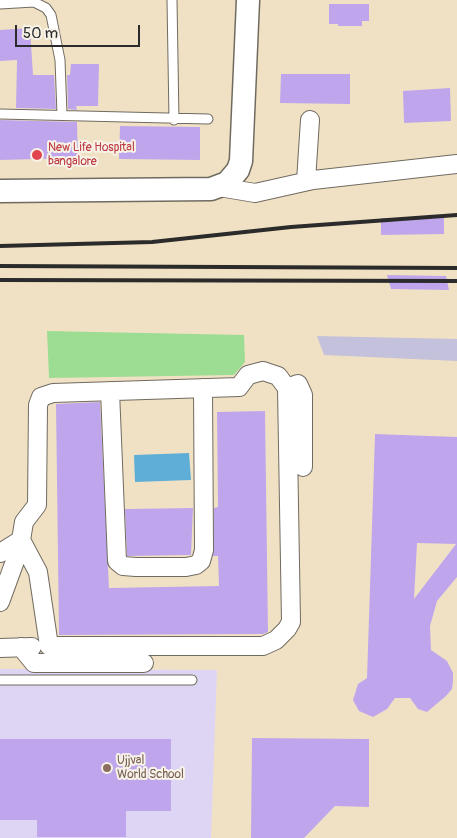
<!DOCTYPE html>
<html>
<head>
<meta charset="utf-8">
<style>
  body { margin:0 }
  #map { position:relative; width:457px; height:838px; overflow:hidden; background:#f1e1c4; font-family:Pangolin,sans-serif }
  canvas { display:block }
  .scale { position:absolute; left:15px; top:25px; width:125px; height:22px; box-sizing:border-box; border:2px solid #2b2b2b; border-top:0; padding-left:6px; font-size:15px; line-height:18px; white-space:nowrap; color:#2b2b2b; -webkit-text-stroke:4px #f7f3e8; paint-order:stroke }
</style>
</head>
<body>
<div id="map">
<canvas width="457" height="838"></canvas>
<div class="scale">50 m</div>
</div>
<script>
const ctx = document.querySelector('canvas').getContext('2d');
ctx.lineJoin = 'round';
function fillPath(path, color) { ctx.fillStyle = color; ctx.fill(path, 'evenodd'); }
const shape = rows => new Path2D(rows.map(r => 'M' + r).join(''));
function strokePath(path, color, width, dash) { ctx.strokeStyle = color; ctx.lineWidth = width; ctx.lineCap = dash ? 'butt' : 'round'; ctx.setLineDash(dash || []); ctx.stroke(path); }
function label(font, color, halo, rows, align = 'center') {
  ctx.font = font + ' Pangolin,sans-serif'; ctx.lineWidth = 4; ctx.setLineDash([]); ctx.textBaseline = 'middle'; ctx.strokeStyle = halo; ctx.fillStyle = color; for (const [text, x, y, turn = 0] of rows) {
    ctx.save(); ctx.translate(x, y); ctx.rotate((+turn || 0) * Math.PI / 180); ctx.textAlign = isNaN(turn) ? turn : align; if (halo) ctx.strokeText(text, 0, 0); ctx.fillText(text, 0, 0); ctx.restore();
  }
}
fillPath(shape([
  [0,669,217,670,211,838,0,838]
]), '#ded5f5');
fillPath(shape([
  [317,336,457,339,457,361,324,355]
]), '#c3c1db');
fillPath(shape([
  [47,331,244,335,245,362,234,375,49,378]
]), '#9ddd93');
fillPath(shape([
  [189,453,191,480,135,482,134,455]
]), '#5eaed8');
fillPath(shape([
  [329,4,369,4,369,21,362,21,362,26,338,26,338,24,329,24],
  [30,28,33,75,54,75,56,109,16,108,17,60,0,61,0,30],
  [71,64,99,64,98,106,76,106,77,110,68,109,67,75,70,75],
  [281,74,350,74,350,104,280,103],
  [450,88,451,121,404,123,403,91],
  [0,120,77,122,78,158,0,160],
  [120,126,200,127,200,160,119,159],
  [381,218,444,218,444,234,381,235],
  [387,275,446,276,449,290,391,289],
  [100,402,109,588,219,586,218,556,213,556,214,508,218,507,217,412,265,411,268,632,263,634,59,635,56,404],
  [375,434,457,437,457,577,437,601,430,626,431,650,447,661,453,673,453,681,452,689,446,696,427,712,418,709,410,698,395,698,387,709,373,717,359,711,353,700,358,684,367,678],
  [417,543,456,544,414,599],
  [193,508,191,555,127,556,125,509],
  [252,738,369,739,369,807,335,806,304,838,251,838],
  [0,739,171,739,171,811,126,811,126,837,37,837,37,820,0,820]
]), '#bfa6ec');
const service = shape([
  [172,0,174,120],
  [0,4,34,2,46,8,51,15,60,60,62,114],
  [0,114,208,119],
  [0,680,192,680]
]);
const minor = shape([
  [306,181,310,120],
  [219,187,255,193,313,180,457,164],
  [263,371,278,376,287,388,291,622,287,629,276,640,263,646,49,646,38,572,21,540,24,522,37,505,38,405,41,397,53,393,239,387,248,375,263,371],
  [287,388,298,384,303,395,303,467],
  [110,391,117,561,123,566,136,567,186,567,196,565,201,561,204,550,203,388],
  [0,553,21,540],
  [0,602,15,561],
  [21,647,34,663,144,663],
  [0,648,32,647]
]);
const tertiary = shape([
  [0,191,211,189,227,183,238,170,241,161,248,0]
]);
strokePath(service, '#706b61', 11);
strokePath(minor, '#706b61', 20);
strokePath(tertiary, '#706b61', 25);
strokePath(service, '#fff', 9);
strokePath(minor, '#fff', 18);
strokePath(tertiary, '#fff', 22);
strokePath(shape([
  [0,246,152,242,291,227,457,215],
  [0,266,457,268],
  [0,280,457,281]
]), '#2b2b2b', 4);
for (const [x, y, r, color] of [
  [37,155,6,"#e0444e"],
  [107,768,5,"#8d6e63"]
]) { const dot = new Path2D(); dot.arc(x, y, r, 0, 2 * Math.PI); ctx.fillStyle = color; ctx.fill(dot); strokePath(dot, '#f7f3e8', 2); }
label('12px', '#be3a42', '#f7f3e8', [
  ["New Life Hospital",48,148],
  ["bangalore",48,162]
], 'left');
label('12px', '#785e54', '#f7f3e8', [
  ["Ujjval",117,761],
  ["World School",117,775]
], 'left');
</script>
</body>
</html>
